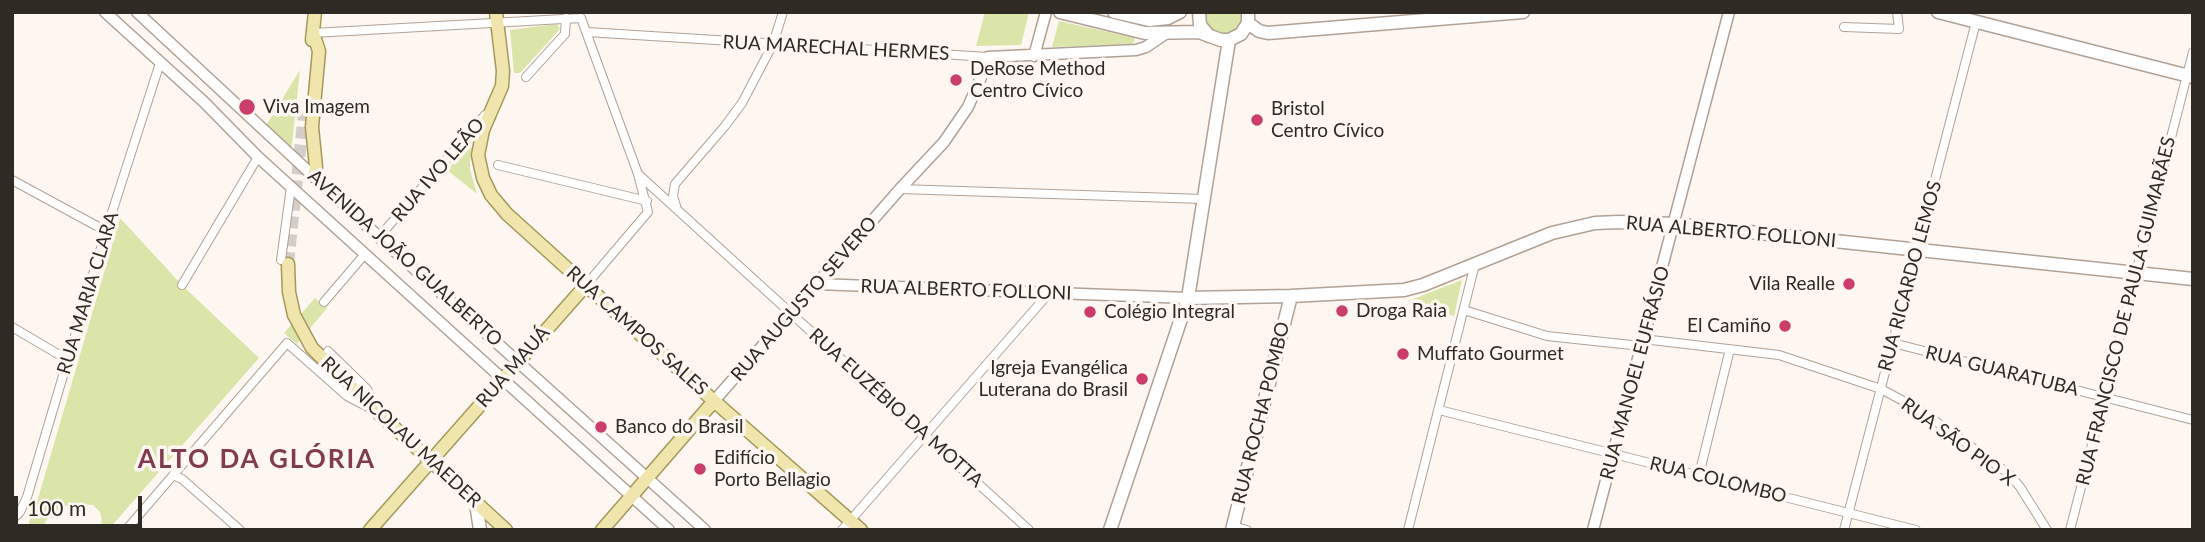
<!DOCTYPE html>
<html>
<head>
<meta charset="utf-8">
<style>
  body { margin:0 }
  #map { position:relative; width:2205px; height:542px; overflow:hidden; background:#fef7f1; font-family:Lato,sans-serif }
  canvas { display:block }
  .frame { position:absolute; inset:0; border:14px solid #302a25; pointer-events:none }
  .scale { position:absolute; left:14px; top:496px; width:128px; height:32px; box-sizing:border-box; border:4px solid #302a25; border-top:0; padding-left:9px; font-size:21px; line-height:24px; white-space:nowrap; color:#302a25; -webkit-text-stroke:5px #fef7f1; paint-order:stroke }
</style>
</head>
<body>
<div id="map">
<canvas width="2205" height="542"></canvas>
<div class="frame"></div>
<div class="scale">100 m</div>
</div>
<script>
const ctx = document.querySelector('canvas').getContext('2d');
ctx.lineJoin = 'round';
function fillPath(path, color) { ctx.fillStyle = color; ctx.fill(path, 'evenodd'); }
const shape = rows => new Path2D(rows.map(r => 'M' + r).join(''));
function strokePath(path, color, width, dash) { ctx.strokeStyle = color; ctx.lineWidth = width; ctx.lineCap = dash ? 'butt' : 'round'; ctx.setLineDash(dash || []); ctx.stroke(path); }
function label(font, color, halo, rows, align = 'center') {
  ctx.font = font + ' Lato,sans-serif'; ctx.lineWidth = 7; ctx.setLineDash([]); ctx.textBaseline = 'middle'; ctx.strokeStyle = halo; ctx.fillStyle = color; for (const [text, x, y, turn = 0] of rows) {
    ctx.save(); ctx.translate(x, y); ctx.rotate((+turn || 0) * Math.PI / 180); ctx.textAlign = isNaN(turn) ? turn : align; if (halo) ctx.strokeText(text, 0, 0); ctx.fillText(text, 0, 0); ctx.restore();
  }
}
fillPath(shape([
  [985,12,1029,12,1021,45,976,46],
  [1204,12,1244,12,1243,20,1235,32,1222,35,1215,33,1205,24],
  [1059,21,1134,38,1135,41,1132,44,1052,47],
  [557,24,560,29,520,73,514,73,510,30],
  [300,70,291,153,265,127],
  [471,142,470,169,477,194,447,170],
  [120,218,182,285,259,358,108,530,99,530,102,520,100,512,93,505,71,503,56,511,55,518,50,516,45,522,46,530,26,530,37,502],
  [1462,280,1454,316,1408,301],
  [315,298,327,308,297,344,284,333]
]), '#dbe5a9');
strokePath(shape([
  [288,264,304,113]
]), '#d5cec8', 12, [12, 6]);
const minor = shape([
  [581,18,638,174,648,212,586,285],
  [1844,27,1899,29,1897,12],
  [587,32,988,57],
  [313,33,581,18],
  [526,77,565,34,566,18],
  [498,165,647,201],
  [638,174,1029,530],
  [12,180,106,231],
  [900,189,1204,199],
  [676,206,673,196,675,184,725,126,742,103,773,44,783,12],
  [379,237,485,115],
  [281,260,291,187],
  [182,285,258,157],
  [324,302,365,254],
  [1464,310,1547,336,1641,346],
  [12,327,68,360],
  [1643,339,1779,355,1881,389,1920,410,2009,474,2020,487,2047,530],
  [1893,343,2193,420],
  [328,351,367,389,373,405],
  [1439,410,1916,530],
  [173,475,182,479,240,530],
  [1699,475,1730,349],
  [12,520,20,512,27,497,106,231,160,63],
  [1233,526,1247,530],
  [126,530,287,343,347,396,368,407],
  [842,530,1049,293],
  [1408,530,1475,264],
  [1844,530,1976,22],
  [2070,530,2193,52]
]);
const tertiary = shape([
  [105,12,204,102,258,157,669,530],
  [137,12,379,237,705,530],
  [1034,56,1046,12],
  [817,284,1188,298],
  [714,401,900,189,944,142,968,107,985,68,988,57,1136,50,1146,47,1165,34],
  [1593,530,1729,12]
]);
const secondary = shape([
  [1060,12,1145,33,1199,32,1221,40,1229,40,1241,34,1248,23,1248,12],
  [1114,12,1149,20,1168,18,1180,12],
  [1199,12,1200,25,1209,36],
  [1938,12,2193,77],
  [1248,23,1259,31,1268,33,1523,12],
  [1188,298,1291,296,1404,290,1423,285,1552,233,1595,223,1619,222,1674,224,2193,279],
  [476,503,480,530],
  [1110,530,1188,298,1229,40],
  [1232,530,1291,296]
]);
const primary = shape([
  [496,12,503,71,502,86,483,130,478,155,483,178,491,195,507,214,714,401,861,530],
  [313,33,319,51,312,127,316,167,314,176],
  [312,40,315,12],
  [288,264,289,292,294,315,312,348,373,408,506,530],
  [370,530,586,285],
  [602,530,714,401]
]);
strokePath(minor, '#b1a194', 10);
strokePath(tertiary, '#b1a194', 13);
strokePath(secondary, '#b1a194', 15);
strokePath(primary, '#a6985a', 15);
strokePath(minor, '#fff', 8);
strokePath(tertiary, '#fff', 10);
strokePath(secondary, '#fff', 12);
strokePath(primary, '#efe5ad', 12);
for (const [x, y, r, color] of [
  [956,80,7,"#cb3e6c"],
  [247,107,9,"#cb3e6c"],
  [1257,120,7,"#cb3e6c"],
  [1849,284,7,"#cb3e6c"],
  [1342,311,7,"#cb3e6c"],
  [1090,312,7,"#cb3e6c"],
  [1785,326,7,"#cb3e6c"],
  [1403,354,7,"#cb3e6c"],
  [1142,379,7,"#cb3e6c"],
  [601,427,7,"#cb3e6c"],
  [700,469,7,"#cb3e6c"]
]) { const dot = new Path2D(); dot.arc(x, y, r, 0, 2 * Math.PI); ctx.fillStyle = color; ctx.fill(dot); strokePath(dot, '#fef7f1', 2.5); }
label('19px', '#302a25', '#fef7f1', [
  ["RUA MARECHAL HERMES",836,48,3],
  ["RUA IVO LEÃO",438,170,-49],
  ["RUA ALBERTO FOLLONI",1731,232,5],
  ["AVENIDA JOÃO GUALBERTO",405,258,42],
  ["RUA RICARDO LEMOS",1910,276,-75],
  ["RUA ALBERTO FOLLONI",966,290,2],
  ["RUA MARIA CLARA",88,293,-73],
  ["RUA AUGUSTO SEVERO",804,299,-49],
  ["RUA FRANCISCO DE PAULA GUIMARÃES",2126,311,-76],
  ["RUA CAMPOS SALES",637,331,42],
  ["RUA MAUÁ",513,367,-49],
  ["RUA GUARATUBA",2002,371,14],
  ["RUA MANOEL EUFRÁSIO",1635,373,-75],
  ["RUA EUZÉBIO DA MOTTA",896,408,42],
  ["RUA ROCHA POMBO",1261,413,-76],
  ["RUA NICOLAU MAEDER",401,432,43],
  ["RUA SÃO PIO X",1958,442,36],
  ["RUA COLOMBO",1718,480,14]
]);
label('19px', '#302a25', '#fef7f1', [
  ["DeRose Method",970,69],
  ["Centro Cívico",970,91],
  ["Viva Imagem",263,107],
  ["Bristol",1271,109],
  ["Centro Cívico",1271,131],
  ["Vila Realle",1835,284,"right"],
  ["Droga Raia",1356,311],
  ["Colégio Integral",1104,312],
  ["El Camiño",1771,326,"right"],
  ["Muffato Gourmet",1417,354],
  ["Igreja Evangélica",1128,368,"right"],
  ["Luterana do Brasil",1128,390,"right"],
  ["Banco do Brasil",615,427],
  ["Edifício",714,458],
  ["Porto Bellagio",714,480]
], 'left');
ctx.letterSpacing = '2px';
label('bold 26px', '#823b4e', '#fef7f1', [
  ["ALTO DA GLÓRIA",257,460]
]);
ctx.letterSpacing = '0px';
</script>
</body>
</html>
